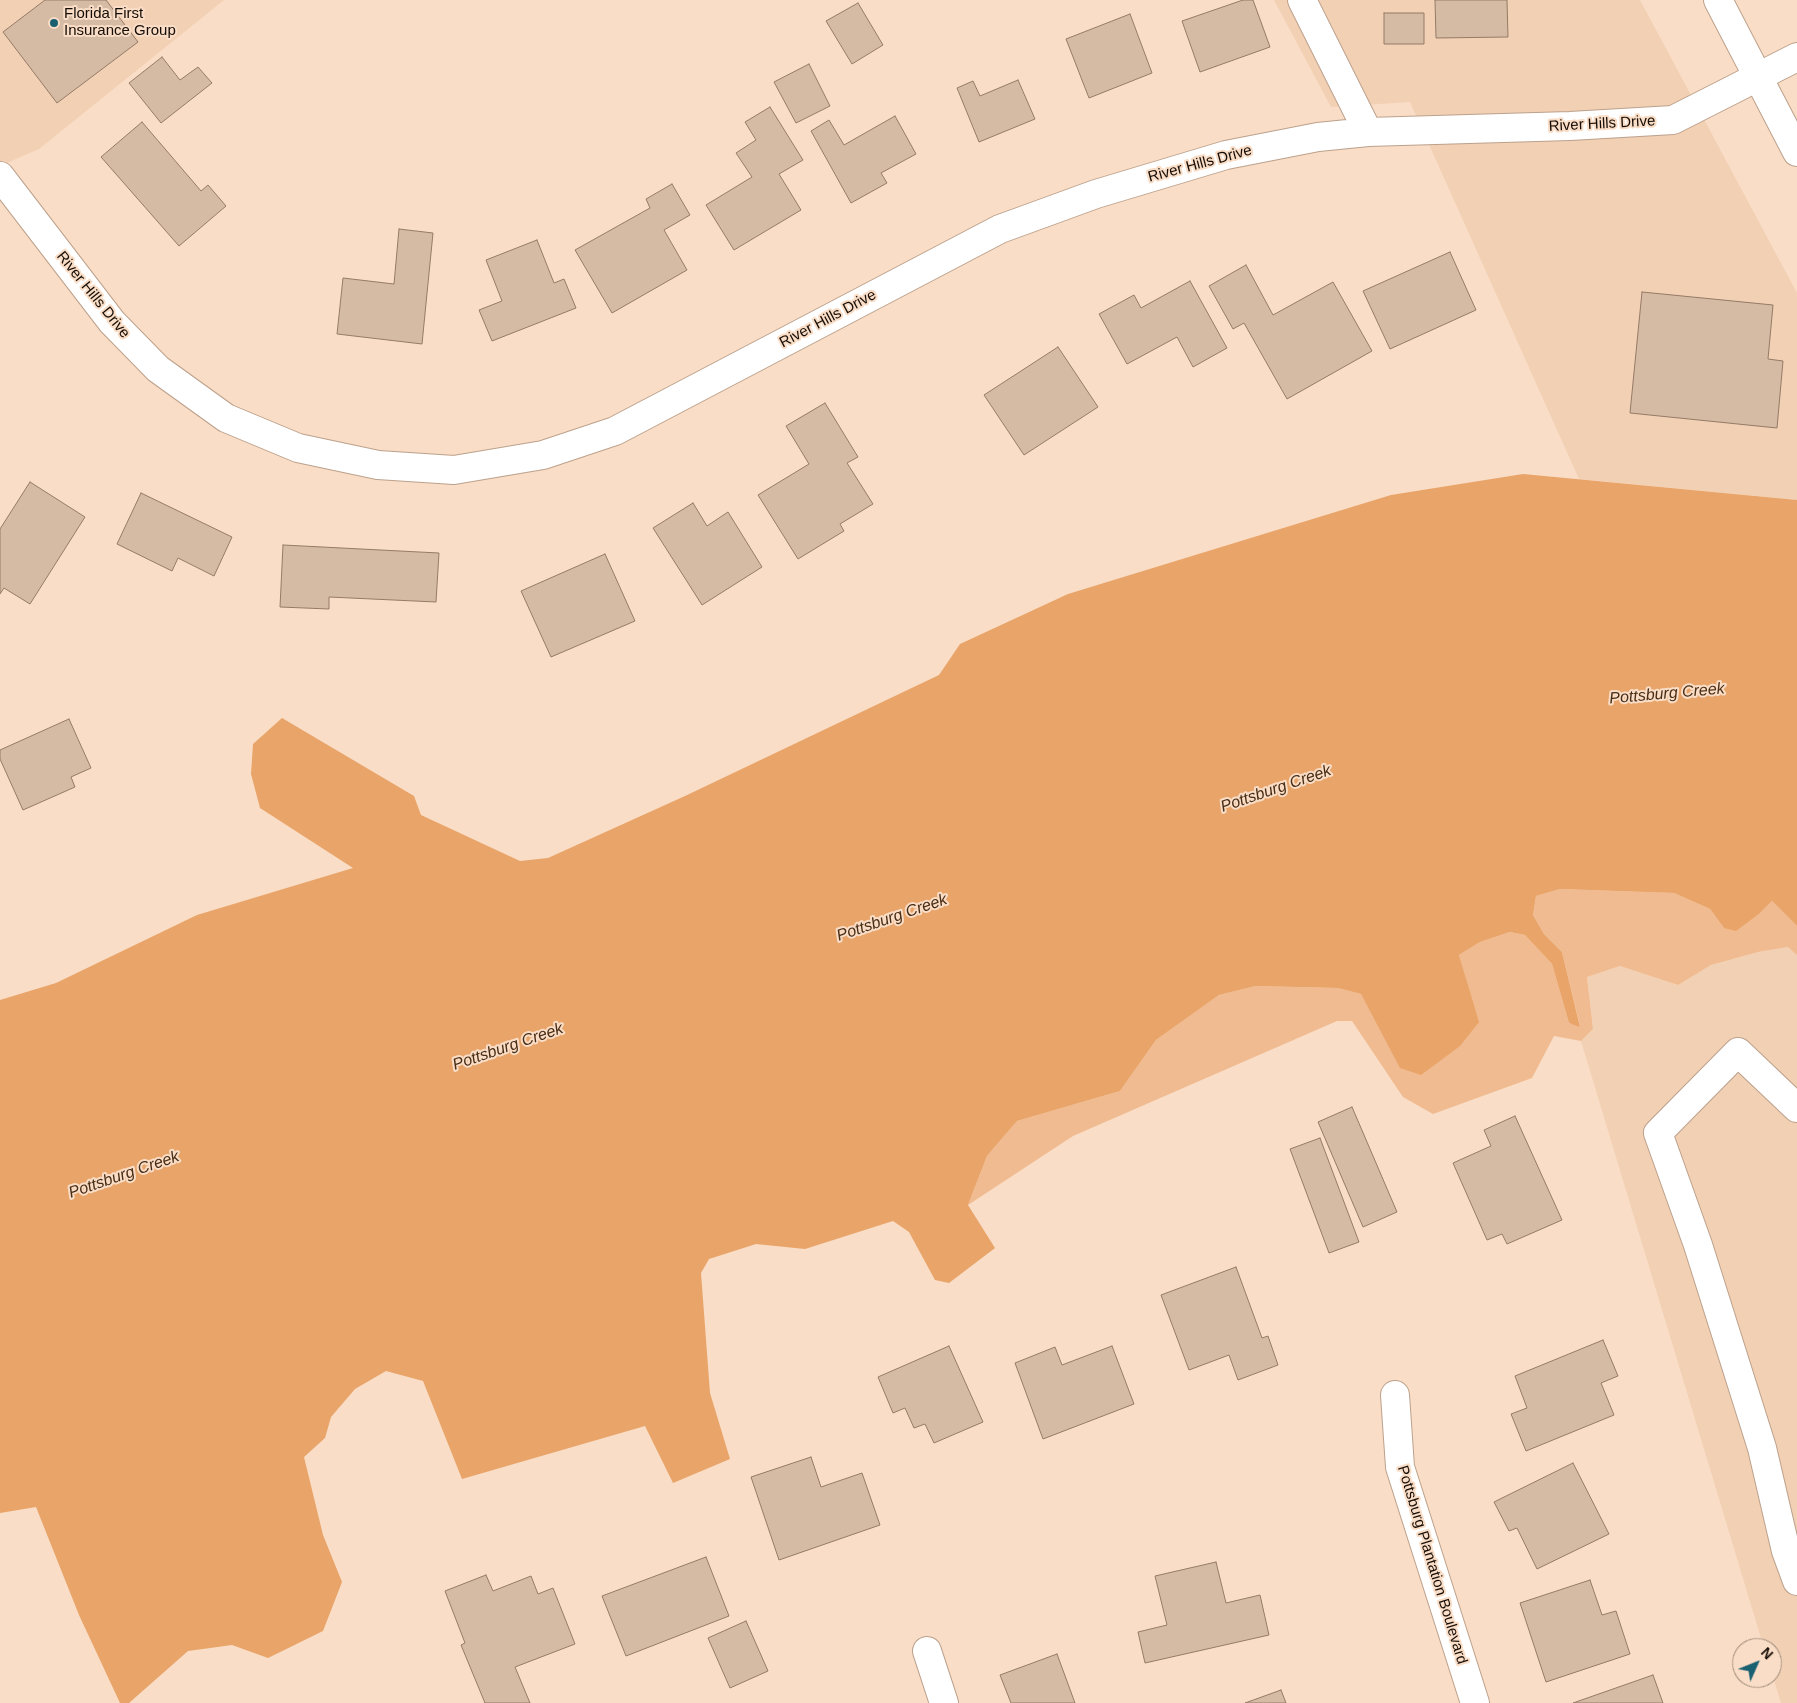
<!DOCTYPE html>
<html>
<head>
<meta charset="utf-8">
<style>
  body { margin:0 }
  #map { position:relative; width:1797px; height:1703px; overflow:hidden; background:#f9ddc6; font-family:Arial,sans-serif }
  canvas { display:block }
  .north { position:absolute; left:1732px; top:1638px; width:50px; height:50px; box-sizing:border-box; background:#f9ddc6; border:1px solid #9e8979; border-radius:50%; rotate:46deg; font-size:14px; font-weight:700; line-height:20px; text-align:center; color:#150c05 }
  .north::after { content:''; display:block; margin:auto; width:18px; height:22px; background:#196171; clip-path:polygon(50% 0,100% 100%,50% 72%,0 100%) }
</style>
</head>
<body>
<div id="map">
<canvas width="1797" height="1703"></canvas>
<div class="north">N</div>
</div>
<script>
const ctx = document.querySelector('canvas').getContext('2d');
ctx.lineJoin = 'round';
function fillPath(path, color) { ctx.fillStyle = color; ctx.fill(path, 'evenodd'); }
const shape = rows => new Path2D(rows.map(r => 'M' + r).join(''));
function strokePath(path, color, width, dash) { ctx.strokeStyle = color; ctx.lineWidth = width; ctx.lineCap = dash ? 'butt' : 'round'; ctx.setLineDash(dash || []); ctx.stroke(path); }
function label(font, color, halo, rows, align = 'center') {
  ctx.font = font + ' Arial,sans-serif'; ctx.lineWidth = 4; ctx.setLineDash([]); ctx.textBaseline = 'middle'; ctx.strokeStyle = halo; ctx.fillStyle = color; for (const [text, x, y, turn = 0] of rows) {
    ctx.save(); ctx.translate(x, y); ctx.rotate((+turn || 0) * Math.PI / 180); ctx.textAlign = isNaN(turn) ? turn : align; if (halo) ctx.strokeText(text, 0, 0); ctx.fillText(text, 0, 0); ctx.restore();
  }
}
fillPath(shape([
  [0,0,224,0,39,149,0,166],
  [1274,0,1640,0,1797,293,1797,500,1579,479,1410,102,1331,107],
  [1789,947,1797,955,1797,1703,1781,1703,1772,1674,1772,1648,1764,1648,1581,1041,1593,1029,1587,977,1620,966,1678,985,1711,965,1758,952]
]), '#f2d0b4');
fillPath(shape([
  [1560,889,1674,893,1710,909,1724,928,1760,913,1772,901,1797,926,1797,955,1788,947,1758,952,1711,965,1678,985,1620,966,1587,977,1593,1029,1581,1041,1554,1036,1532,1078,1433,1114,1403,1097,1352,1021,1337,1021,1073,1136,968,1205,987,1156,1017,1121,1120,1091,1156,1040,1219,995,1254,986,1338,988,1361,994,1379,1025,1466,979,1459,955,1480,942,1510,932,1525,935,1552,964,1569,1023,1580,1026,1562,952,1544,934,1533,915,1536,896]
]), '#f0bb90');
fillPath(shape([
  [1523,474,1797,500,1797,926,1772,901,1760,913,1736,931,1724,928,1710,909,1674,893,1560,889,1536,896,1533,915,1544,934,1562,952,1580,1027,1569,1023,1552,964,1525,935,1510,932,1480,942,1459,955,1479,1022,1460,1046,1421,1075,1400,1068,1361,994,1338,988,1255,986,1219,995,1156,1040,1120,1091,1017,1121,987,1156,968,1205,995,1248,949,1283,935,1280,909,1232,893,1221,805,1249,756,1244,709,1259,701,1273,710,1393,730,1459,673,1483,645,1426,462,1479,423,1381,386,1371,355,1389,331,1417,325,1438,304,1457,323,1535,342,1582,323,1631,268,1658,232,1645,188,1651,129,1703,120,1703,79,1615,36,1507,0,1513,0,1000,56,983,197,915,353,868,260,808,251,774,253,744,282,718,414,796,421,815,520,861,548,858,685,796,939,675,960,644,1068,594,1391,495]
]), '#e9a469');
const building = shape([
  [45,0,106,0,138,42,57,103,3,32,45,0],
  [1243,0,1253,0,1270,47,1200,72,1182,21,1243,0],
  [1435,0,1507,0,1508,37,1436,38,1435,0],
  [858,3,883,45,852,64,826,21,858,3],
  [1384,13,1424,13,1424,44,1384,44,1384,13],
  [1130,14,1152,73,1089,98,1066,39,1130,14],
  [162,57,180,80,198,67,212,83,161,123,129,83,162,57],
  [809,64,830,106,796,123,774,82,809,64],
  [1018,80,1035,119,979,142,957,88,973,81,980,96,1018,80],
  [770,107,803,160,779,174,801,210,734,250,706,205,752,177,736,153,756,140,745,122,770,107],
  [895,116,916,154,881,173,887,183,851,203,811,131,829,120,844,145,895,116],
  [142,122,201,191,208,185,226,206,179,246,101,157,142,122],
  [672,184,690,215,664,230,687,270,612,313,575,250,650,208,646,199,672,184],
  [399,229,433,233,422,344,337,334,343,278,394,284,399,229],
  [537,240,554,283,564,279,576,308,492,341,479,310,502,301,486,260,537,240],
  [1450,252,1476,310,1390,349,1363,291,1450,252],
  [1246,265,1273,315,1333,282,1372,351,1287,399,1244,323,1233,329,1209,286,1246,265],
  [1190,281,1227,348,1193,367,1177,337,1127,364,1099,314,1134,295,1141,308,1190,281],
  [1642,292,1773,305,1768,359,1783,361,1777,428,1630,413,1642,292],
  [1058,347,1098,407,1024,455,984,395,1058,347],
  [825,403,858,457,847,463,873,504,840,524,844,531,798,559,758,495,809,464,786,426,825,403],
  [30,482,85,517,30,604,4,588,0,594,0,529,30,482],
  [141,493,232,537,214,576,178,558,172,571,117,544,141,493],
  [693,503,707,526,728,512,762,567,702,605,653,528,693,503],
  [283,545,439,553,436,602,329,597,329,609,280,607,283,545],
  [605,554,635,621,551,657,521,591,605,554],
  [69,719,91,768,71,777,75,787,23,810,0,759,0,750,69,719],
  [1352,1107,1397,1212,1363,1227,1318,1122,1352,1107],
  [1515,1116,1562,1220,1507,1244,1502,1234,1487,1240,1453,1163,1491,1146,1484,1130,1515,1116],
  [1320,1138,1359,1242,1329,1253,1290,1149,1320,1138],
  [1236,1267,1262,1338,1268,1336,1278,1365,1238,1380,1229,1355,1189,1370,1161,1295,1236,1267],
  [1603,1340,1618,1376,1601,1383,1614,1415,1526,1451,1511,1414,1527,1408,1515,1376,1603,1340],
  [949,1346,983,1422,934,1443,925,1424,914,1428,905,1408,893,1413,878,1377,949,1346],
  [1112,1346,1134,1404,1043,1439,1015,1363,1055,1347,1062,1365,1112,1346],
  [811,1457,821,1487,862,1473,880,1525,779,1560,751,1477,811,1457],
  [1573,1463,1609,1534,1537,1569,1517,1528,1509,1531,1494,1502,1573,1463],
  [706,1557,729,1616,626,1656,602,1596,706,1557],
  [1216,1562,1226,1603,1260,1595,1269,1635,1145,1663,1138,1632,1167,1625,1155,1576,1216,1562],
  [486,1575,493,1591,531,1576,538,1594,553,1588,575,1644,515,1667,530,1703,485,1703,461,1645,465,1643,445,1591,486,1575],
  [1590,1580,1602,1615,1616,1611,1630,1654,1546,1682,1520,1603,1590,1580],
  [746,1621,768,1671,730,1688,708,1638,746,1621],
  [1057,1654,1075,1703,1011,1703,1000,1675,1057,1654],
  [1653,1675,1663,1703,1573,1703,1653,1675],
  [1281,1690,1286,1703,1245,1703,1281,1690]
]);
fillPath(building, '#d5baa4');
strokePath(building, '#957b67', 1);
const minor = shape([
  [1302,0,1368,132],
  [0,176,112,322,158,369,226,418,298,448,378,465,454,470,543,455,615,431,1000,229,1096,194,1226,155,1318,137,1368,132,1570,126,1673,120,1797,57],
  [1797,1108,1738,1052,1658,1133,1698,1245,1762,1448,1786,1551,1797,1581],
  [1395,1395,1400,1467,1475,1703],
  [927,1651,944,1703]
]);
const major = shape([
  [1718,0,1797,152]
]);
strokePath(minor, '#bca18c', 30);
strokePath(major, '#bca18c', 30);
strokePath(minor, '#fff', 28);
strokePath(major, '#fff', 28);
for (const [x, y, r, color] of [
  [54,23,5,"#196171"]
]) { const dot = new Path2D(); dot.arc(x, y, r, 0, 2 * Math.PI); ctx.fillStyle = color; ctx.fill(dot); strokePath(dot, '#f9ddc6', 2); }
label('15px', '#150c05', '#f9ddc6', [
  ["Florida First",64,14],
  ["Insurance Group",64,31]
], 'left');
label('15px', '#150c05', '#f9ddc6', [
  ["River Hills Drive",1602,124,-3],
  ["River Hills Drive",1200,164,-15],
  ["River Hills Drive",93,295,51],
  ["River Hills Drive",828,319,-28],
  ["Pottsburg Plantation Boulevard",1432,1565,73]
]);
label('italic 16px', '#492d14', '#f9ddc6', [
  ["Pottsburg Creek",1667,694,-5],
  ["Pottsburg Creek",1276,789,-19],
  ["Pottsburg Creek",892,918,-19],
  ["Pottsburg Creek",508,1047,-19],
  ["Pottsburg Creek",124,1175,-19]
]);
</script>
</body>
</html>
